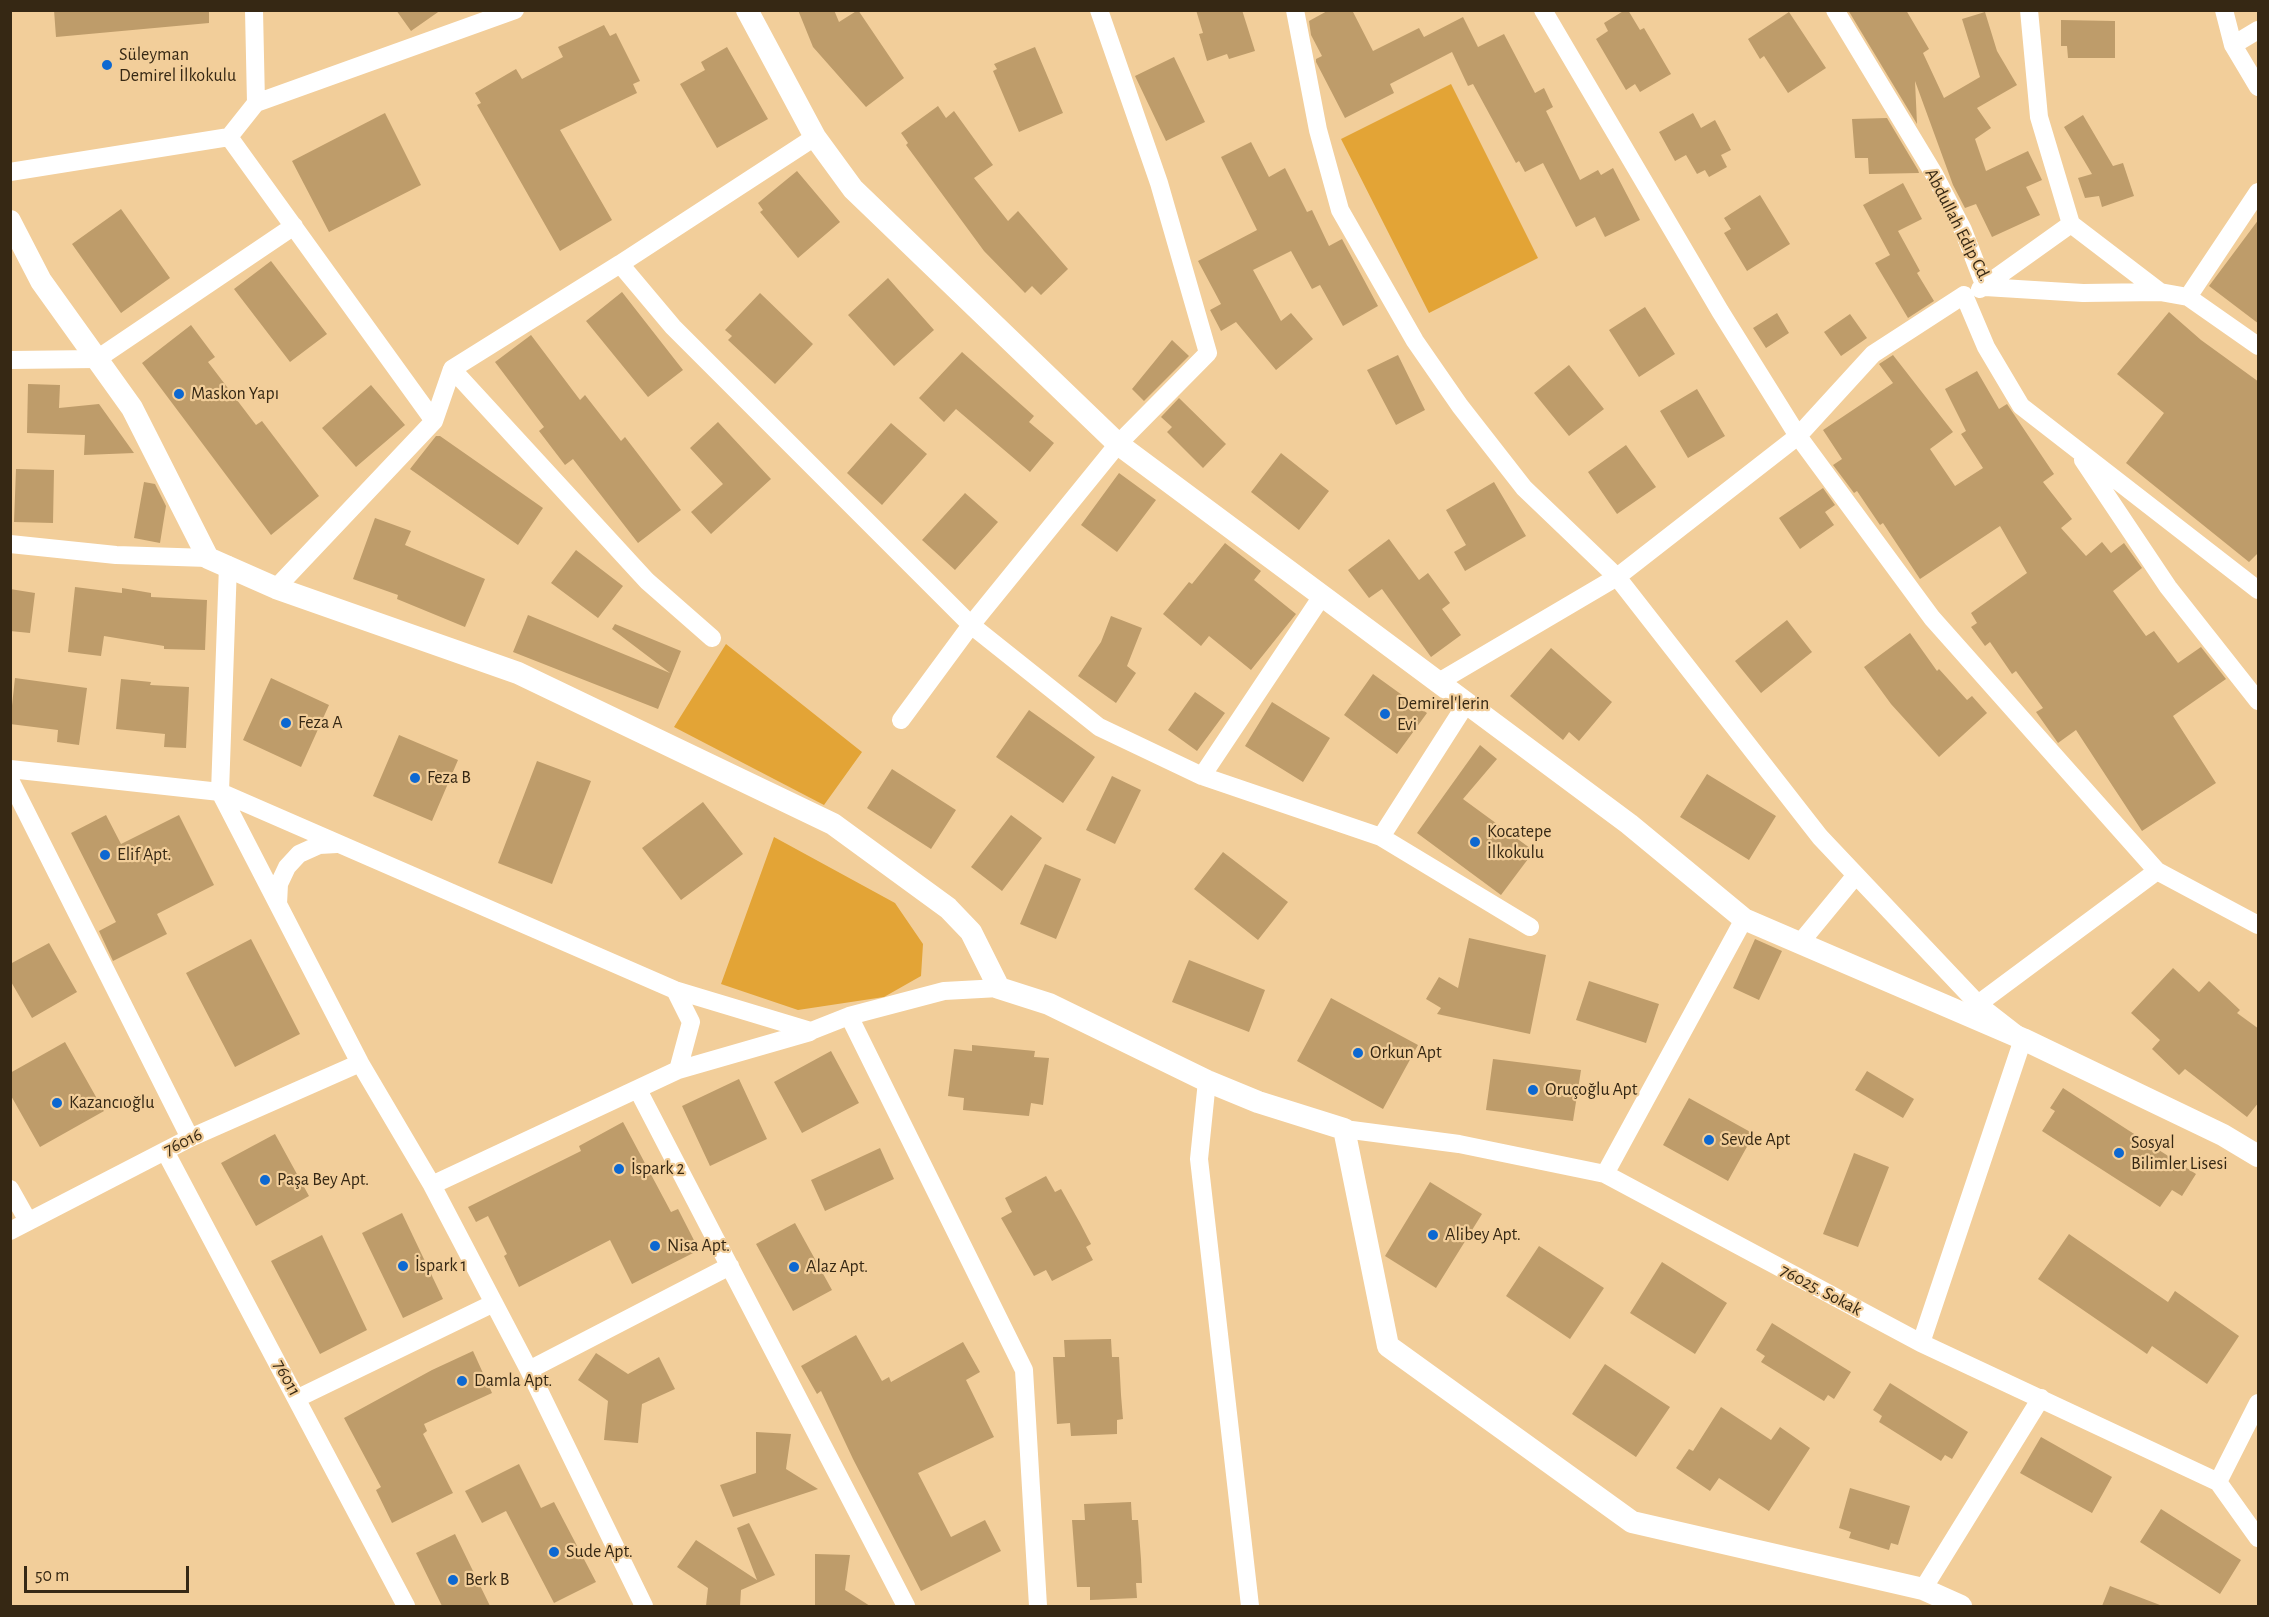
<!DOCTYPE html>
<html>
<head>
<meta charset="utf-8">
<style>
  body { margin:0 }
  #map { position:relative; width:2269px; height:1617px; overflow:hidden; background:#f2ce9a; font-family:"Alegreya Sans",sans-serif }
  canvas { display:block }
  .frame { position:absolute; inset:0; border:12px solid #362814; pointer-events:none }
  .scale { position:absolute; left:24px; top:1566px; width:165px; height:27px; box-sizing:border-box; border:3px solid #362814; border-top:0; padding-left:8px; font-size:18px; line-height:21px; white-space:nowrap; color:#362814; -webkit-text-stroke:4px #f2ce9a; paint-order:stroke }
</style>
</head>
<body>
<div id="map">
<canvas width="2269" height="1617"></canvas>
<div class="frame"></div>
<div class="scale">50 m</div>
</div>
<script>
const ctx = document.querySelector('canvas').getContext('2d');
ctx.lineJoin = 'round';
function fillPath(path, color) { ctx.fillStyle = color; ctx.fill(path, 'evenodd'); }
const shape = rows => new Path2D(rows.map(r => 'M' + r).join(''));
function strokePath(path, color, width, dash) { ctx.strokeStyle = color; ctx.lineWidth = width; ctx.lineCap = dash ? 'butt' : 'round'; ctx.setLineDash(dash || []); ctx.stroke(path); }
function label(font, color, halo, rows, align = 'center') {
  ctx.font = font + ' "Alegreya Sans",sans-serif'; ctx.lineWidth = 4.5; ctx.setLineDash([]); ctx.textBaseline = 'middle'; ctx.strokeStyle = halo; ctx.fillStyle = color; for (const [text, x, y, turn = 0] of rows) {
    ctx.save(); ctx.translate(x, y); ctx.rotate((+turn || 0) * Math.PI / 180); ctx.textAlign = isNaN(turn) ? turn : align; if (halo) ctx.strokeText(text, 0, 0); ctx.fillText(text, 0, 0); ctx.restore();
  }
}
fillPath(shape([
  [1451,84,1538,258,1429,313,1341,139],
  [726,644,862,752,824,805,674,727],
  [774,837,895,903,923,944,921,976,884,997,798,1010,721,984]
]), '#e3a436');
fillPath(shape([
  [54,10,209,10,209,23,56,37],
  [396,10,441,10,411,31],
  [798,10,834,10,839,22,858,10,904,78,866,107,813,47],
  [1196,10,1242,10,1255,51,1229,59,1227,54,1207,61,1199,34,1203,33],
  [1329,10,1352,10,1373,51,1419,28,1424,37,1463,17,1478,47,1504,34,1535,93,1544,88,1553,107,1546,111,1580,180,1598,170,1601,175,1613,168,1640,220,1605,237,1595,217,1576,227,1543,163,1525,172,1519,161,1516,163,1473,84,1468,86,1452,52,1390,84,1394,93,1345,118,1316,62,1316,59,1322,56,1311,35,1309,21],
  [1625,10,1628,10,1640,30,1644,28,1671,74,1640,92,1635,84,1626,90,1596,39,1608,31,1604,23],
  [1848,10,1906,10,1929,49,1923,53,1944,98,1980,77,1962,19,1985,12,1997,51,2017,85,1977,108,1991,128,1975,139,1986,171,2028,151,2042,180,2026,187,2040,215,1992,237,1976,204,1965,208,1953,185,1915,81,1917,124],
  [1789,12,1826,68,1788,93,1764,56,1760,59,1748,39],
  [2061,20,2115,21,2115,58,2068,58,2067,46,2061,46],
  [604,25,610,36,616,33,640,81,633,84,637,93,560,130,612,220,560,251,477,105,481,103,475,93,516,69,522,79,563,57,558,47],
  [727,47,768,119,717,148,680,84,705,70,701,62],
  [1035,47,1063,113,1019,132,993,71,997,69,994,64],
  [1174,57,1205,122,1166,141,1135,76],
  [938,106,946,118,954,111,993,165,974,178,1008,221,1018,211,1068,269,1041,295,1032,286,1025,293,984,251,906,145,908,143,901,133],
  [385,113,421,185,329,232,292,161],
  [1693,113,1701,128,1715,120,1731,150,1721,155,1727,167,1709,177,1705,170,1697,174,1686,155,1675,161,1659,132],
  [2083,115,2113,166,2123,163,2134,196,2102,207,2099,196,2085,198,2078,178,2092,174,2064,127],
  [1887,118,1918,170,1919,173,1869,174,1868,158,1855,158,1852,119],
  [1251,142,1269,177,1285,168,1307,212,1312,210,1329,246,1342,239,1378,306,1343,326,1320,285,1312,289,1291,251,1253,270,1281,321,1291,313,1313,339,1276,370,1236,322,1221,331,1210,310,1221,304,1198,261,1257,230,1221,157],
  [797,171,840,222,798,258,760,212,763,210,758,203],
  [1903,183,1922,219,1898,231,1920,271,1917,273,1934,301,1908,318,1875,263,1890,255,1863,205],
  [1760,195,1790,244,1747,271,1724,233,1731,229,1724,218],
  [121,209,170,278,121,313,72,244],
  [2259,219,2259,324,2209,286],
  [271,261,327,334,290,362,234,289],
  [888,278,934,330,894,366,848,315],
  [622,292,683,370,648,397,586,321],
  [760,293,813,344,775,384,728,340,732,336,725,330],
  [1645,307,1675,354,1639,377,1609,330],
  [2169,312,2201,340,2259,382,2259,552,2249,562,2126,463,2164,413,2117,374],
  [1777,313,1789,333,1766,348,1753,328],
  [1850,314,1867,338,1841,356,1824,332],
  [191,325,215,357,208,362,256,425,262,421,319,496,271,535,142,363],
  [531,335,580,400,585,395,621,441,625,437,681,510,638,543,573,459,565,465,539,431,544,427,495,362],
  [1172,340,1189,356,1144,401,1132,389],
  [962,352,1034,416,1029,422,1054,443,1030,472,956,409,944,422,919,398],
  [1398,355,1425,410,1396,425,1367,370],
  [1893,355,1953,432,1930,449,1955,486,1983,468,1961,434,1966,431,1945,389,1977,371,1999,409,2007,404,2054,474,2043,482,2072,519,2061,528,2086,556,2102,542,2111,553,2124,543,2142,568,2113,591,2146,636,2154,631,2178,663,2201,647,2226,679,2173,716,2216,783,2142,831,2076,730,2058,743,2036,712,2043,708,2016,671,2012,674,1990,642,1985,646,1971,627,1977,623,1971,613,2027,573,2000,526,1920,579,1883,523,1880,525,1857,491,1854,493,1833,465,1842,459,1823,430,1893,383,1879,364],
  [1569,365,1604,409,1569,436,1534,393],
  [28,384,60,385,59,408,99,404,134,453,84,455,85,435,27,433],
  [371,385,405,425,356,467,322,428],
  [1697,389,1725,436,1688,458,1660,411],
  [1179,398,1226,444,1203,468,1167,432,1172,427,1161,417],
  [718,422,771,479,711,534,691,512,723,484,690,448],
  [891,423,927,454,882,505,847,473],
  [436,436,440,436,543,508,518,545,410,469],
  [1626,445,1656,487,1617,514,1588,472],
  [1281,453,1329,491,1299,530,1251,492],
  [16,469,54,470,53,523,14,522],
  [1119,473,1156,500,1117,552,1081,525],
  [144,482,155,484,166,506,160,543,134,538],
  [1494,482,1526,536,1465,571,1454,552,1466,545,1446,510],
  [1823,488,1835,505,1825,512,1834,525,1800,549,1779,518],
  [965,493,998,522,955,570,922,540],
  [375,518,411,531,405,545,485,579,465,627,397,599,398,595,353,579],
  [1389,539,1419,580,1428,573,1450,603,1442,609,1461,635,1431,657,1382,589,1369,598,1348,570],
  [1225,543,1261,571,1254,580,1296,614,1251,670,1209,636,1201,646,1163,614,1189,582,1192,584],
  [576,550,623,586,598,618,551,583],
  [75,587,122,593,122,588,151,593,151,597,207,600,205,650,164,649,164,646,104,636,101,656,68,652],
  [10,589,35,593,30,633,10,631],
  [528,615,670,673,612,629,615,624,681,651,658,709,513,652],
  [1111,616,1142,628,1127,666,1136,673,1116,703,1078,676,1101,642],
  [1787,620,1812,652,1761,693,1735,661],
  [1910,633,1937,671,1939,669,1967,700,1972,696,1987,713,1939,757,1891,704,1864,667],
  [1551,648,1612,702,1579,741,1569,732,1563,740,1510,696],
  [1373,674,1427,713,1397,754,1344,715],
  [15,678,87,688,79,745,57,742,58,730,10,724],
  [271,678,329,705,301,767,243,740],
  [121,679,151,682,150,685,189,687,186,748,164,747,165,734,116,729],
  [1195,692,1225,713,1197,751,1168,730],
  [1272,702,1330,738,1303,782,1245,746],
  [1029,710,1095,757,1063,803,996,757],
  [399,735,458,760,432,821,373,796],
  [1480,745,1497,759,1463,799,1534,851,1501,895,1417,833],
  [537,761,591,781,552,884,498,863],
  [892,769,956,810,931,849,867,808],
  [1707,774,1776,816,1749,860,1680,817],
  [1112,776,1141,790,1115,844,1086,830],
  [703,802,743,854,681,900,642,848],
  [106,815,121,844,179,815,214,885,157,914,167,934,113,961,99,931,116,922,71,833],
  [1011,815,1042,838,1002,891,971,867],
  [1223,852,1288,902,1258,940,1194,889],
  [1045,864,1081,879,1056,939,1020,924],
  [1469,938,1546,955,1530,1034,1437,1014,1441,1008,1426,999,1439,977,1458,988],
  [251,939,300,1034,235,1067,186,973],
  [1755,939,1782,951,1759,1000,1733,988],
  [49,943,77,992,32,1018,10,980,10,964],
  [1189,960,1265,990,1249,1032,1172,1002],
  [2173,968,2199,992,2209,981,2240,1010,2237,1013,2259,1029,2259,1102,2247,1117,2185,1069,2179,1075,2152,1049,2160,1040,2131,1013],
  [1589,981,1659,1004,1646,1043,1576,1020],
  [1331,998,1418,1045,1383,1109,1297,1061],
  [65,1042,104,1111,40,1147,10,1094,10,1073],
  [972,1045,1035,1051,1034,1057,1049,1058,1043,1105,1031,1103,1029,1116,963,1110,964,1098,948,1096,954,1049,972,1051],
  [831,1051,859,1103,802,1133,774,1082],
  [1493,1059,1581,1070,1573,1121,1486,1110],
  [1867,1071,1914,1099,1903,1118,1855,1090],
  [739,1079,767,1139,710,1166,682,1106],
  [2063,1088,2196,1174,2182,1196,2172,1190,2160,1207,2042,1131,2055,1111,2050,1108],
  [1689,1098,1754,1134,1728,1181,1663,1145],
  [623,1122,671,1212,678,1209,699,1250,632,1284,610,1240,519,1287,504,1256,507,1254,488,1216,476,1222,468,1207,581,1151,579,1146],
  [275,1134,309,1196,256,1226,221,1163],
  [880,1148,894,1179,825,1211,811,1180],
  [1854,1153,1889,1167,1858,1247,1823,1234],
  [1046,1176,1055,1192,1061,1189,1080,1223,1091,1244,1086,1247,1093,1260,1052,1281,1046,1270,1034,1276,1001,1218,1012,1212,1005,1198],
  [1430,1182,1482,1214,1436,1288,1385,1256],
  [402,1213,443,1299,403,1318,362,1233],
  [795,1223,832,1290,793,1311,756,1244],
  [2069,1234,2168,1302,2175,1291,2239,1336,2207,1384,2152,1346,2147,1354,2038,1279],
  [322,1235,367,1330,320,1354,271,1261],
  [1539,1246,1604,1288,1570,1339,1506,1296],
  [1662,1262,1727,1303,1695,1354,1630,1313],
  [1772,1323,1851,1372,1834,1399,1828,1395,1824,1401,1761,1362,1765,1356,1756,1350],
  [856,1335,882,1381,889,1377,891,1382,963,1342,980,1372,966,1380,994,1437,918,1473,951,1537,985,1520,1001,1551,921,1591,853,1459,821,1391,817,1394,801,1366],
  [1111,1339,1112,1357,1119,1357,1121,1395,1123,1419,1117,1420,1117,1434,1071,1436,1070,1423,1057,1424,1053,1357,1065,1357,1064,1340],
  [473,1351,492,1393,424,1424,427,1431,423,1434,453,1493,392,1523,376,1490,381,1487,344,1418,432,1370],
  [596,1353,628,1374,659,1357,675,1389,642,1404,638,1443,604,1440,608,1401,578,1380],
  [1605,1364,1670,1407,1636,1457,1572,1414],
  [1890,1383,1968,1432,1952,1459,1945,1455,1941,1461,1879,1422,1882,1416,1873,1410],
  [1721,1407,1771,1440,1780,1427,1810,1448,1769,1511,1719,1478,1710,1491,1676,1468,1689,1449,1693,1451],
  [756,1432,791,1434,786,1469,818,1489,733,1517,720,1485,756,1473],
  [2041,1437,2112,1477,2092,1513,2020,1473],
  [519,1464,541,1508,554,1502,596,1582,554,1603,506,1511,482,1523,465,1491],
  [1850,1488,1910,1506,1898,1545,1891,1543,1889,1550,1849,1538,1851,1532,1839,1528],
  [1131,1502,1132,1520,1138,1520,1141,1559,1142,1583,1136,1583,1137,1598,1090,1600,1090,1587,1077,1587,1072,1520,1085,1520,1084,1504],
  [2161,1509,2241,1560,2220,1594,2140,1542],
  [749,1523,775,1575,741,1590,740,1606,706,1606,708,1588,677,1567,696,1540,757,1580,737,1528],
  [455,1534,490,1606,442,1606,416,1553],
  [815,1554,850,1555,845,1590,870,1606,815,1606],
  [2110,1586,2160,1605,2160,1606,2102,1606]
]), '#be9c6a');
strokePath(shape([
  [254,10,256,103],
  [1295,10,1318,130,1340,210,1415,341,1460,406,1524,488,1617,577,1820,837,1978,1004,2023,1039,1921,1343],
  [1543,10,1720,311,1798,436,1932,618,2157,871,2258,925],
  [1835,10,1934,174,1963,230,1985,287,2083,293,2160,292,2188,297,2258,346],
  [2224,10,2233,45,2258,87],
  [2233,45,2258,30],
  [229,137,434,421],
  [815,137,620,264,673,327,971,625,1118,444,1208,353,1159,183,1099,10],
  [10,172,229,137,256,103,515,10],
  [2071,224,2160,292],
  [1980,289,2071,224,2039,117,2029,10],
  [2188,297,2258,192],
  [10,360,97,359,294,226],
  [452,369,647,581,712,638],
  [2083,460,2168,587,2258,701],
  [10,544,116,555,208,558],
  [228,565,220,792,360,1063,432,1185,529,1370,644,1606],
  [276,588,434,421,452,369,620,264],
  [1437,683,1617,577,1798,436,1873,354,1964,295,1986,347,2021,406,2258,590],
  [901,720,971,625,1099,727,1202,776,1381,837,1530,927],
  [10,769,220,792,675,990,811,1031,849,1016,944,991,999,988],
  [1202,776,1322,596],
  [10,780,190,1138],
  [1381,837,1466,704],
  [278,904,279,884,287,867,299,854,319,845,337,844],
  [1800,943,1856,875],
  [675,990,691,1022,678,1070],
  [1978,1004,2157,871],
  [849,1016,1024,1370,1038,1606],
  [1207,1081,1199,1159,1250,1606],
  [638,1090,906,1606],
  [1344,1129,1459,1144,1605,1174,1921,1343,2218,1482,2258,1538],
  [165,1151,406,1606],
  [1605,1174,1744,919],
  [432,1185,678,1070,810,1032],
  [10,1189,28,1221],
  [10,1231,190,1138,360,1063],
  [529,1370,730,1266],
  [298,1398,494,1303],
  [2218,1482,2258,1403],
  [1923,1589,2041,1398]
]), '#fff', 18);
strokePath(shape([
  [747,10,815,137,853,189,1118,444,1629,824,1744,919,2023,1039,2223,1135,2258,1156],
  [10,221,41,281,132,408,208,558,276,588,518,673,833,824,948,908,971,932,999,988,1049,1004,1207,1081,1258,1102,1344,1129,1388,1346,1632,1522,1923,1589,1961,1606]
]), '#fff', 22);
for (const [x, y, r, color] of [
  [107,65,6,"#0d68d1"],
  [179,394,6,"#0d68d1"],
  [1385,714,6,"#0d68d1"],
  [286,723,6,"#0d68d1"],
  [415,778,6,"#0d68d1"],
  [1475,842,6,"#0d68d1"],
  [105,855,6,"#0d68d1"],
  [1358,1053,6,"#0d68d1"],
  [1533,1090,6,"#0d68d1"],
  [57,1103,6,"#0d68d1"],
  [1709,1140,6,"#0d68d1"],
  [2119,1153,6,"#0d68d1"],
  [619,1169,6,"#0d68d1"],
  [265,1180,6,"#0d68d1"],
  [1433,1235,6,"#0d68d1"],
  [655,1246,6,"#0d68d1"],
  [403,1266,6,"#0d68d1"],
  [794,1267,6,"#0d68d1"],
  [462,1381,6,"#0d68d1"],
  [554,1552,6,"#0d68d1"],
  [453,1580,6,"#0d68d1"]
]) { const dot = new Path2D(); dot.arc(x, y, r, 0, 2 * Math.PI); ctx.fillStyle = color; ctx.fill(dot); strokePath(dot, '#f2ce9a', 2); }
label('18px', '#362814', '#f2ce9a', [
  ["Süleyman",119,55],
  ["Demirel İlkokulu",119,76],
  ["Maskon Yapı",191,394],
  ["Demirel'lerin",1397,704],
  ["Evi",1397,725],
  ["Feza A",298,723],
  ["Feza B",427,778],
  ["Kocatepe",1487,832],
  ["İlkokulu",1487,853],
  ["Elif Apt.",117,855],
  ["Orkun Apt",1370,1053],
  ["Oruçoğlu Apt",1545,1090],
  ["Kazancıoğlu",69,1103],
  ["Sevde Apt",1721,1140],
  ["Sosyal",2131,1143],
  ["Bilimler Lisesi",2131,1164],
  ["İspark 2",631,1169],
  ["Paşa Bey Apt.",277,1180],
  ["Alibey Apt.",1445,1235],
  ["Nisa Apt.",667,1246],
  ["İspark 1",415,1266],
  ["Alaz Apt.",806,1267],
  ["Damla Apt.",474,1381],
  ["Sude Apt.",566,1552],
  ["Berk B",465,1580]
], 'left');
label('18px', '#362814', '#f2ce9a', [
  ["Abdullah Edip Cd.",1958,225,63],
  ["76016",183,1142,-26],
  ["76025. Sokak",1821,1290,28],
  ["76011",287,1378,62]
]);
</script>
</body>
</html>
